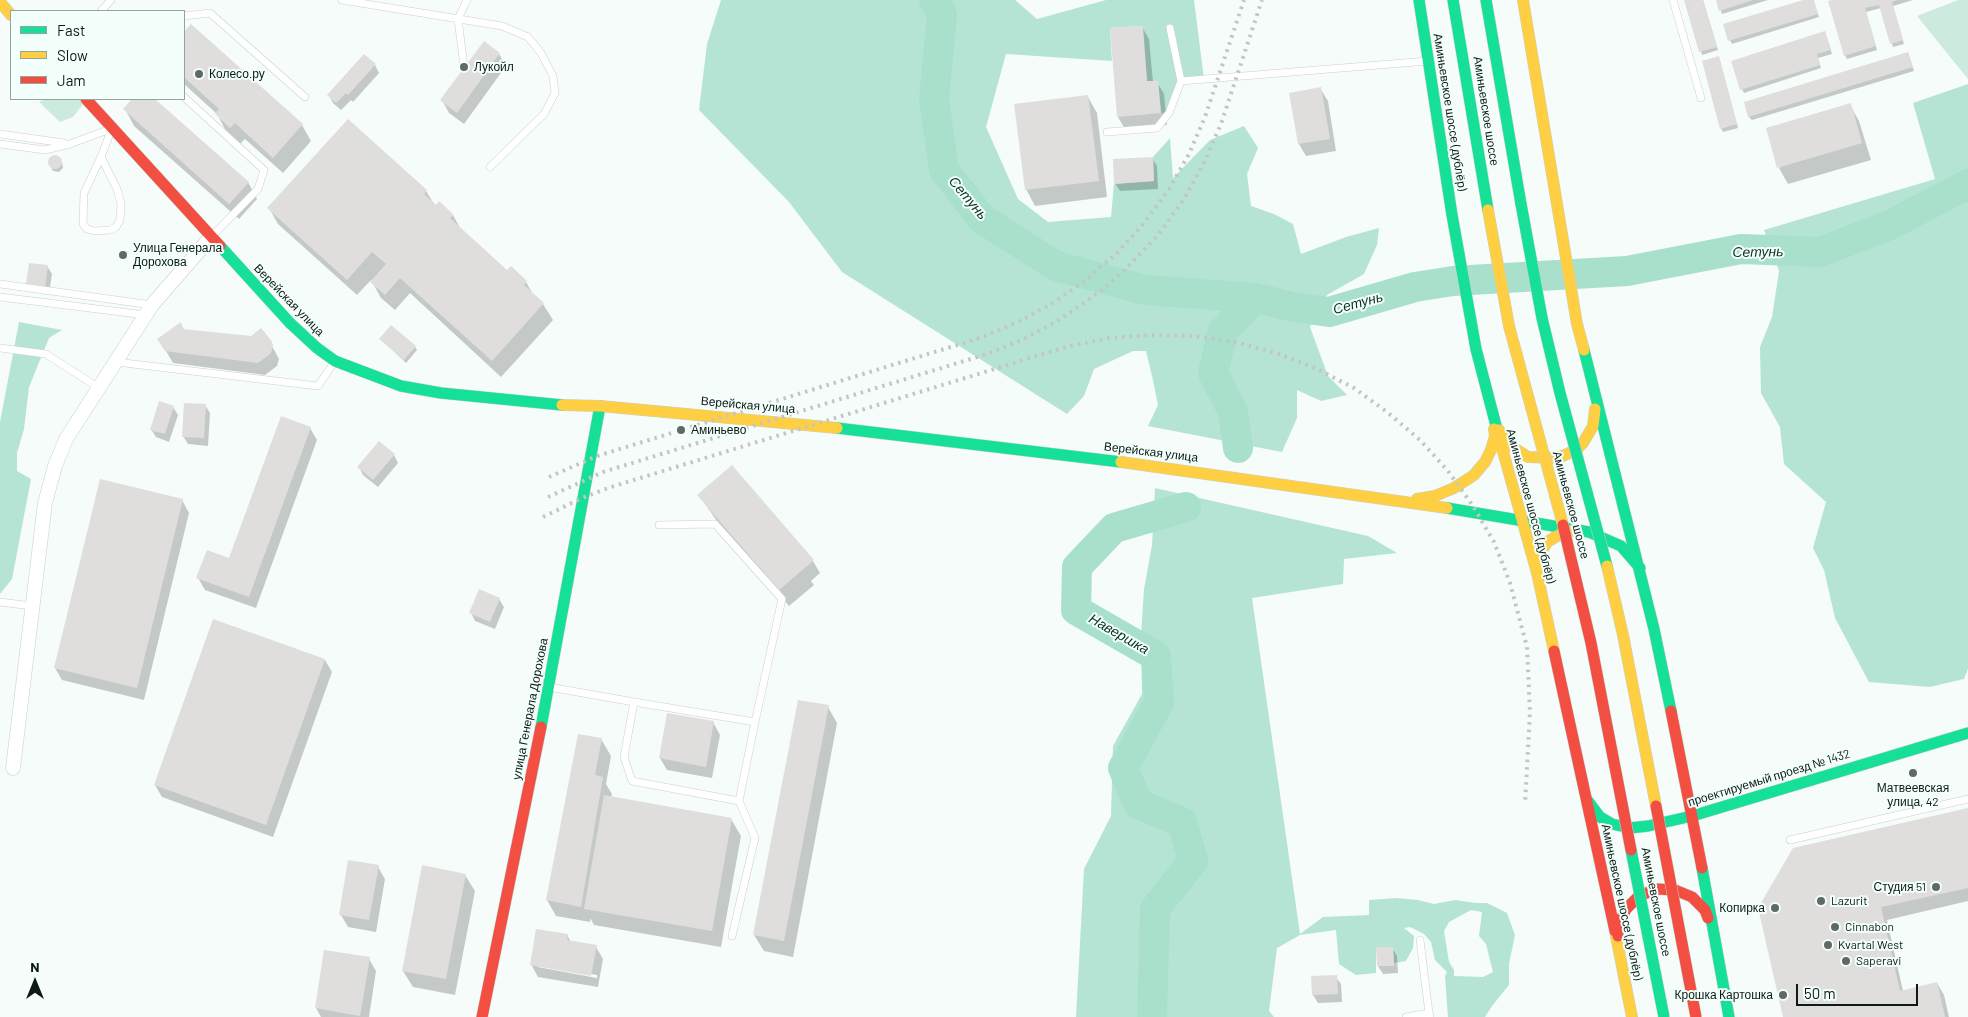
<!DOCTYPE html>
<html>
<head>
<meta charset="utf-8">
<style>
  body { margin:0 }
  #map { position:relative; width:1968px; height:1017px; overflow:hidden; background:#f5fcf9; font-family:Barlow,sans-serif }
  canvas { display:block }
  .legend { position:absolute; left:10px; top:10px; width:175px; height:90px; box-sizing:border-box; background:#f2fffa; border:1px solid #97a39e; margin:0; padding:6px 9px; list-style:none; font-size:15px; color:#0e1a15 }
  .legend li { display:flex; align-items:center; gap:10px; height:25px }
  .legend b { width:25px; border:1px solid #97a39e }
  .north { position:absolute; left:10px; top:957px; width:50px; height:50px; -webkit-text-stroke:4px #f2fffa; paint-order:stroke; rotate:0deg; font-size:14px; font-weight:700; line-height:20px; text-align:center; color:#0e1a15 }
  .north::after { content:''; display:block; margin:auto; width:18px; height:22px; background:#0e1a15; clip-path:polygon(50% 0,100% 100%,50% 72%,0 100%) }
  .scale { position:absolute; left:1796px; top:984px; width:122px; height:22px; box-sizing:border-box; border:2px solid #0e1a15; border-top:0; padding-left:6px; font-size:15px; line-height:18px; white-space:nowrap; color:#0e1a15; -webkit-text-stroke:4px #f2fffa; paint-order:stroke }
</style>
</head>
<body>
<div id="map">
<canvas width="1968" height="1017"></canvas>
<ul class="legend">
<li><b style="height:6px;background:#16e098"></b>Fast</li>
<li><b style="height:6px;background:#ffcf43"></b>Slow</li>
<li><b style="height:6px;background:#f24e42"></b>Jam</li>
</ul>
<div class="north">N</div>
<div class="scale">50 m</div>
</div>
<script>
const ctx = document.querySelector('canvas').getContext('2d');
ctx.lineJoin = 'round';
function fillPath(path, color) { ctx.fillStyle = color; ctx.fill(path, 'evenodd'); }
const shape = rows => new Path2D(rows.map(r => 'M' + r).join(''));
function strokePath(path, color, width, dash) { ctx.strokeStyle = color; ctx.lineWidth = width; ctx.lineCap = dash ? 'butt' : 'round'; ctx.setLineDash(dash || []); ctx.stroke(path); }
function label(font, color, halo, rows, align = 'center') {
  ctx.font = font + ' Barlow,sans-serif'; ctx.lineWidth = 4; ctx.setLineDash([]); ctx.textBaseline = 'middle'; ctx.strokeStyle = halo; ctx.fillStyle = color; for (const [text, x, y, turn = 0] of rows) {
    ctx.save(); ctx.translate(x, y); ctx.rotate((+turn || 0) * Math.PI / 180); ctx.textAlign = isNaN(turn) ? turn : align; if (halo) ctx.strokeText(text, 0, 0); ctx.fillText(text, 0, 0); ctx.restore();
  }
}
fillPath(shape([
  [1958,0,1968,0,1968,79,1917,16],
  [45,99,87,99,73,117,60,122,39,102]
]), '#cdeadf');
fillPath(shape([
  [721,0,1015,0,1037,19,1106,0,1194,0,1204,79,1181,81,1169,113,1161,113,1158,81,1147,81,1142,26,1110,28,1112,61,1006,54,986,127,1018,199,1048,222,1111,217,1114,184,1154,181,1153,157,1170,138,1173,178,1210,140,1244,126,1258,148,1247,174,1251,206,1274,214,1293,224,1301,254,1346,237,1379,228,1377,245,1364,274,1327,295,1310,327,1328,376,1347,395,1321,401,1297,390,1297,418,1282,452,1148,426,1158,405,1153,380,1146,351,1133,351,1094,369,1084,396,1067,414,842,272,789,202,699,110,707,44],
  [1968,84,1968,669,1964,679,1930,687,1869,682,1835,618,1824,570,1813,548,1826,502,1784,464,1780,427,1761,393,1760,347,1772,317,1779,271,1764,230,1935,179,1913,103],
  [19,322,62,330,49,338,29,387,24,429,17,453,17,471,31,479,12,579,0,594,0,422],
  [1155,488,1368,536,1397,553,1344,559,1343,584,1252,598,1300,934,1323,917,1369,915,1369,900,1396,898,1418,900,1434,904,1455,900,1476,903,1487,903,1507,913,1515,935,1509,964,1509,985,1492,1006,1485,1017,1448,1017,1445,976,1447,972,1435,960,1431,942,1424,934,1410,927,1404,928,1414,936,1413,948,1406,961,1394,963,1393,947,1376,947,1376,973,1356,975,1339,964,1336,930,1300,935,1277,948,1269,1011,1274,1017,1076,1017,1084,869,1111,816,1113,746,1142,694,1141,636,1144,589,1152,545],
  [1471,910,1482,912,1479,936,1486,944,1493,972,1483,977,1454,976,1454,970,1449,962,1444,931,1449,922]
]), '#b6e4d4');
fillPath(shape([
  [1685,0,1703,0,1718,50,1702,55],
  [1717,0,1768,0,1722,14],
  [1807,0,1813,0,1819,17,1732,44,1730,40],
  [1837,0,1913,0,1893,6,1904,44,1893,47,1881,8,1866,12,1877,50,1847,59,1845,55],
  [191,26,302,125,311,141,283,173,245,139,240,144,226,131,217,114,184,84,184,34],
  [1142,27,1149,39,1153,82,1157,82,1164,94,1167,125,1125,129,1118,117],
  [1825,32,1832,54,1818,58,1821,68,1744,93,1742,89],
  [1908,53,1914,71,1752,120,1749,117,1745,103],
  [499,54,506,66,464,124,449,113,442,100],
  [1720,61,1738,128,1723,132,1721,128],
  [375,65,379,73,353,102,351,100,341,110,333,103,329,95],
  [1320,88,1328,101,1336,151,1306,156,1299,144,1291,94],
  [1088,97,1097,113,1107,197,1035,206,1026,189],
  [134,99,153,99,248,182,257,199,239,219,134,126,125,109],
  [1850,105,1859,121,1871,160,1788,184,1779,168],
  [54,156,59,158,62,162,63,168,59,172,53,171,51,167,49,160],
  [1152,158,1157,166,1158,189,1120,191,1115,183],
  [426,191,436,207,453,215,461,230,508,272,526,282,534,296,543,304,553,320,501,377,410,293,395,310,381,298,371,280,357,295,278,224,269,208],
  [47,266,52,274,49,294,32,292,28,284],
  [181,324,184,330,272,346,279,359,277,366,265,375,173,363,159,339],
  [381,339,415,347,417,350,406,363],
  [205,405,210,413,208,446,188,444,183,436],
  [173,407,178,415,169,442,156,437,151,429],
  [310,428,317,440,256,608,205,590,198,578,230,559],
  [394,455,398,463,378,487,363,475,359,467],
  [732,466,813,561,820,573,811,581,814,585,789,606,719,524,699,495],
  [182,500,189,513,144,700,62,680,55,668],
  [499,599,504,607,495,629,475,621,471,613],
  [325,660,332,672,273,837,162,797,155,785],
  [828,707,837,723,793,957,764,951,754,935],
  [713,722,720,735,712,778,667,770,660,758],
  [601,739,611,756,606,784,612,794,611,798,731,819,741,836,721,947,594,925,590,918,590,922,556,916,547,900],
  [1968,809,1968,901,1887,920,1903,991,1937,983,1944,995,1949,1017,1784,1017,1759,908],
  [378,867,385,879,376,932,348,927,341,915],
  [465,875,475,891,455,995,413,987,403,971],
  [567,935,571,942,596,947,603,959,598,987,538,977,531,964],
  [538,965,597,975,597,978,538,967],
  [1392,948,1397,956,1398,973,1383,974,1378,966],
  [369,959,376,971,369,1017,321,1017,316,1008],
  [1336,977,1341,984,1342,1002,1318,1003,1313,995]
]), '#0003');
strokePath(shape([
  [934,0,942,15,934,99,944,170,982,219,1056,266,1145,290,1256,298,1293,307,1329,312,1415,287,1453,281,1627,271,1741,249,1820,252,1890,225,1968,184],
  [1238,448,1233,412,1213,373,1223,331,1256,298],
  [1152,1017,1155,909,1193,861,1182,822,1138,804,1123,768,1159,702,1156,656,1076,610,1077,567,1114,528,1186,507]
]), '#a8e0cc', 30);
fillPath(shape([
  [1684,0,1703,0,1717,47,1699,52],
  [1716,0,1753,0,1719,11],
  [1803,0,1814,0,1818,14,1728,41,1723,24],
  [1832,0,1898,0,1892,2,1903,40,1890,44,1879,5,1865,8,1876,46,1844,56,1828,1],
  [191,24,303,124,273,158,235,123,230,128,215,114,219,109,184,77,184,32],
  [1143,26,1147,81,1158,81,1161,113,1117,117,1110,28],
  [1825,31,1831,50,1817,54,1820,65,1740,90,1731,61],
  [484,41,500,53,457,113,440,100],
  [1908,52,1913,67,1748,117,1744,102],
  [364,54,376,64,348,95,346,93,336,103,327,95],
  [1719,56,1737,124,1720,129,1702,61],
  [1321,87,1330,139,1298,144,1289,93],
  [1088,95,1099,181,1025,190,1014,104],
  [132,99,155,99,249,182,229,204,123,109],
  [1851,103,1862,143,1777,168,1766,128],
  [348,119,427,190,424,194,436,205,439,201,454,215,450,218,507,270,511,266,527,281,524,285,544,303,492,361,400,278,385,295,370,282,386,264,372,252,347,280,267,208],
  '48 162a7 7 0 1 1 14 0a7 7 0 1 1-14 0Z',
  [1153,157,1154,181,1114,184,1113,159],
  [29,263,48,265,45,287,26,284],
  [181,322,183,329,251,336,261,328,271,340,273,345,272,350,270,354,258,363,165,351,157,339],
  [391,325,416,346,404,360,379,339],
  [159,401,174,406,165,434,150,430],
  [184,403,206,404,204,438,182,437],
  [281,416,311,427,249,597,196,578,207,550,229,558],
  [379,441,395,454,373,480,357,467],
  [732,465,814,560,779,590,697,495],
  [100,479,183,499,137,688,54,668],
  [479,589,500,598,490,622,469,613],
  [213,619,325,659,266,825,154,785],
  [798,700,829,705,784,941,753,935],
  [667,713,714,721,706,767,659,758],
  [578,734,602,738,595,775,603,777,581,907,546,900],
  [604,795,732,818,712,931,584,909],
  [1968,808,1968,888,1881,907,1900,991,1937,982,1945,1017,1783,1017,1758,908,1793,848],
  [348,860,379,865,369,920,339,915],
  [422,865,466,874,446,979,402,971],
  [536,929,568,934,567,940,597,945,591,976,530,965],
  [1376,947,1393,947,1394,966,1377,966],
  [324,950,370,957,360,1016,315,1008],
  [1337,975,1338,994,1312,995,1311,976]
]), '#e0dddd');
const lane = shape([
  [342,0,502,26,528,37,541,53,553,76,555,93,544,114,490,167],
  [1673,0,1701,98],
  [101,11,111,0],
  [184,16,210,13,305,97],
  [1170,28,1181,81],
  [464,67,458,19,467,0],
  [184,97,264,170,258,189,212,236],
  [1107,132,1157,128,1169,113,1181,81,1428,61],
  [0,134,64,143],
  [0,144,45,150,70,144,110,129],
  [101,157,117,189,121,204,120,220,116,227,110,230,94,231,87,229,83,224,84,193,101,157,111,131],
  [0,284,152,305],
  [0,297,146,315],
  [0,348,46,354,99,388],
  [116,362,318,386,335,361],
  [659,525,715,524,782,599,755,722],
  [0,602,32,606],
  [549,687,634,702,755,722,739,801,632,781,624,757,634,702],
  [1790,840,1968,799],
  [732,936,755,838,739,801],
  [1420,940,1429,1013],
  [1406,1017,1429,1013,1430,1017]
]);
const street = shape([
  [13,768,45,503,55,466,66,439,152,305,211,237]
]);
const fast = shape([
  [1419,0,1452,215,1476,349,1500,441],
  [1453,0,1488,210],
  [1486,0,1521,204],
  [220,246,290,323,317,348,335,361,401,386,441,393,562,405],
  [1584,350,1654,629,1671,711],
  [837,428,1121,462],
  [1447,508,1589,532,1621,546,1640,568],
  [541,727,600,406],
  [1588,801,1600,817,1612,824,1630,828,1648,826,1692,816,1968,733],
  [1702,868,1729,1017]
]);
const slow = shape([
  [1523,0,1577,324,1584,350],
  [0,2,11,15],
  [562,405,600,406,837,428],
  [1499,430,1511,446,1528,457,1558,458,1576,450,1583,443,1593,426,1595,409],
  [1500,441,1537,573,1554,651],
  [1121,462,1447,508],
  [1417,499,1435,496,1454,488,1474,475,1485,462,1491,450,1495,436,1494,429],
  [1537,572,1538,558,1547,542,1562,533,1576,530],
  [1615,931,1632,1017]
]);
const jam = shape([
  [86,99,220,246],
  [1554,651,1615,931],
  [1671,711,1702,868],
  [1618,936,1618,926,1626,909,1639,896,1657,889,1675,890,1692,897,1705,910,1708,918],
  [482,1017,541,727]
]);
strokePath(lane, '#c8d1ce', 8);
strokePath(street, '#c8d1ce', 15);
strokePath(fast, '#c8d1ce', 12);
strokePath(slow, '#c8d1ce', 12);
strokePath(jam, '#c8d1ce', 12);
strokePath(lane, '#fefffe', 7);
strokePath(street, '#fefffe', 14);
strokePath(fast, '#16e098', 11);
strokePath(slow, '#ffcf43', 11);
strokePath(jam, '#f24e42', 11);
strokePath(shape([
  [549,477,597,456,980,338,1018,322,1053,303,1086,280,1116,254,1145,222,1169,189,1189,154,1205,117,1244,0],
  [548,497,603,472,987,354,1026,338,1062,318,1097,294,1128,267,1158,235,1184,199,1204,163,1221,124,1262,0],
  [543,517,582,498,611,487,1066,347,1109,338,1153,335,1196,336,1239,343,1279,354,1317,369,1354,388,1387,412,1420,440,1448,471,1473,506,1494,542,1510,583,1527,647,1530,712,1525,804]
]), '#c3c5c4', 4, [2.5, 5]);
const fastBridge = shape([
  [1521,204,1542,318,1560,393,1607,566],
  [1631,850,1664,1017]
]);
const slowBridge = shape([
  [1488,210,1509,326,1563,525],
  [1607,566,1623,635,1656,806]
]);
const jamBridge = shape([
  [1563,525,1591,643,1631,850],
  [1656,806,1696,1017]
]);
strokePath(fastBridge, '#c8d1ce', 12, []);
strokePath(slowBridge, '#c8d1ce', 12, []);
strokePath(jamBridge, '#c8d1ce', 12, []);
strokePath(fastBridge, '#16e098', 11);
strokePath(slowBridge, '#ffcf43', 11);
strokePath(jamBridge, '#f24e42', 11);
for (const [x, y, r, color] of [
  [464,67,5,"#5f6965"],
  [199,74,5,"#5f6965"],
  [123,255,5,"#5f6965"],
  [681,430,5,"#5f6965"],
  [1913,773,5,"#5f6965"],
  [1936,887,5,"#5f6965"],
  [1821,901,5,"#5f6965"],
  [1775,908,5,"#5f6965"],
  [1835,927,5,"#5f6965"],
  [1828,945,5,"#5f6965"],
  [1846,961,5,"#5f6965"],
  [1783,995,5,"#5f6965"]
]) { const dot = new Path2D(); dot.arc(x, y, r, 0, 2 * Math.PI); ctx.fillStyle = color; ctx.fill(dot); strokePath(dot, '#f2fffa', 2); }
label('12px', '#0e1a15', '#f2fffa', [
  ["Лукойл",474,67],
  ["Колесо.ру",209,74],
  ["Улица Генерала",133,248],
  ["Дорохова",133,262],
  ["Аминьево",691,430],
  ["Матвеевская",1913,788,"center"],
  ["улица, 42",1913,802,"center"],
  ["Студия 51",1926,887,"right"],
  ["Lazurit",1831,901],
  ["Копирка",1765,908,"right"],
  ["Cinnabon",1845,927],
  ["Kvartal West",1838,945],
  ["Saperavi",1856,961],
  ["Крошка Картошка",1773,995,"right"]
], 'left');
label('12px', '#0e1a15', '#f2fffa', [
  ["Аминьевское шоссе",1486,111,81],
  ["Аминьевское шоссе (дублёр)",1450,112,81],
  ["Верейская улица",289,300,46],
  ["Верейская улица",748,405,5],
  ["Верейская улица",1151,452,7],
  ["Аминьевское шоссе",1571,505,75],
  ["Аминьевское шоссе (дублёр)",1531,506,75],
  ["улица Генерала Дорохова",530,709,-79],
  ["проектируемый проезд № 1432",1769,778,-17],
  ["Аминьевское шоссе (дублёр)",1622,902,78],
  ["Аминьевское шоссе",1656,902,79]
]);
label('italic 14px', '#0d3227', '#f2fffa', [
  ["Сетунь",968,198,50],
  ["Сетунь",1758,252,-1],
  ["Сетунь",1358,303,-15],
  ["Навершка",1119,634,30]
]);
</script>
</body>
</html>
